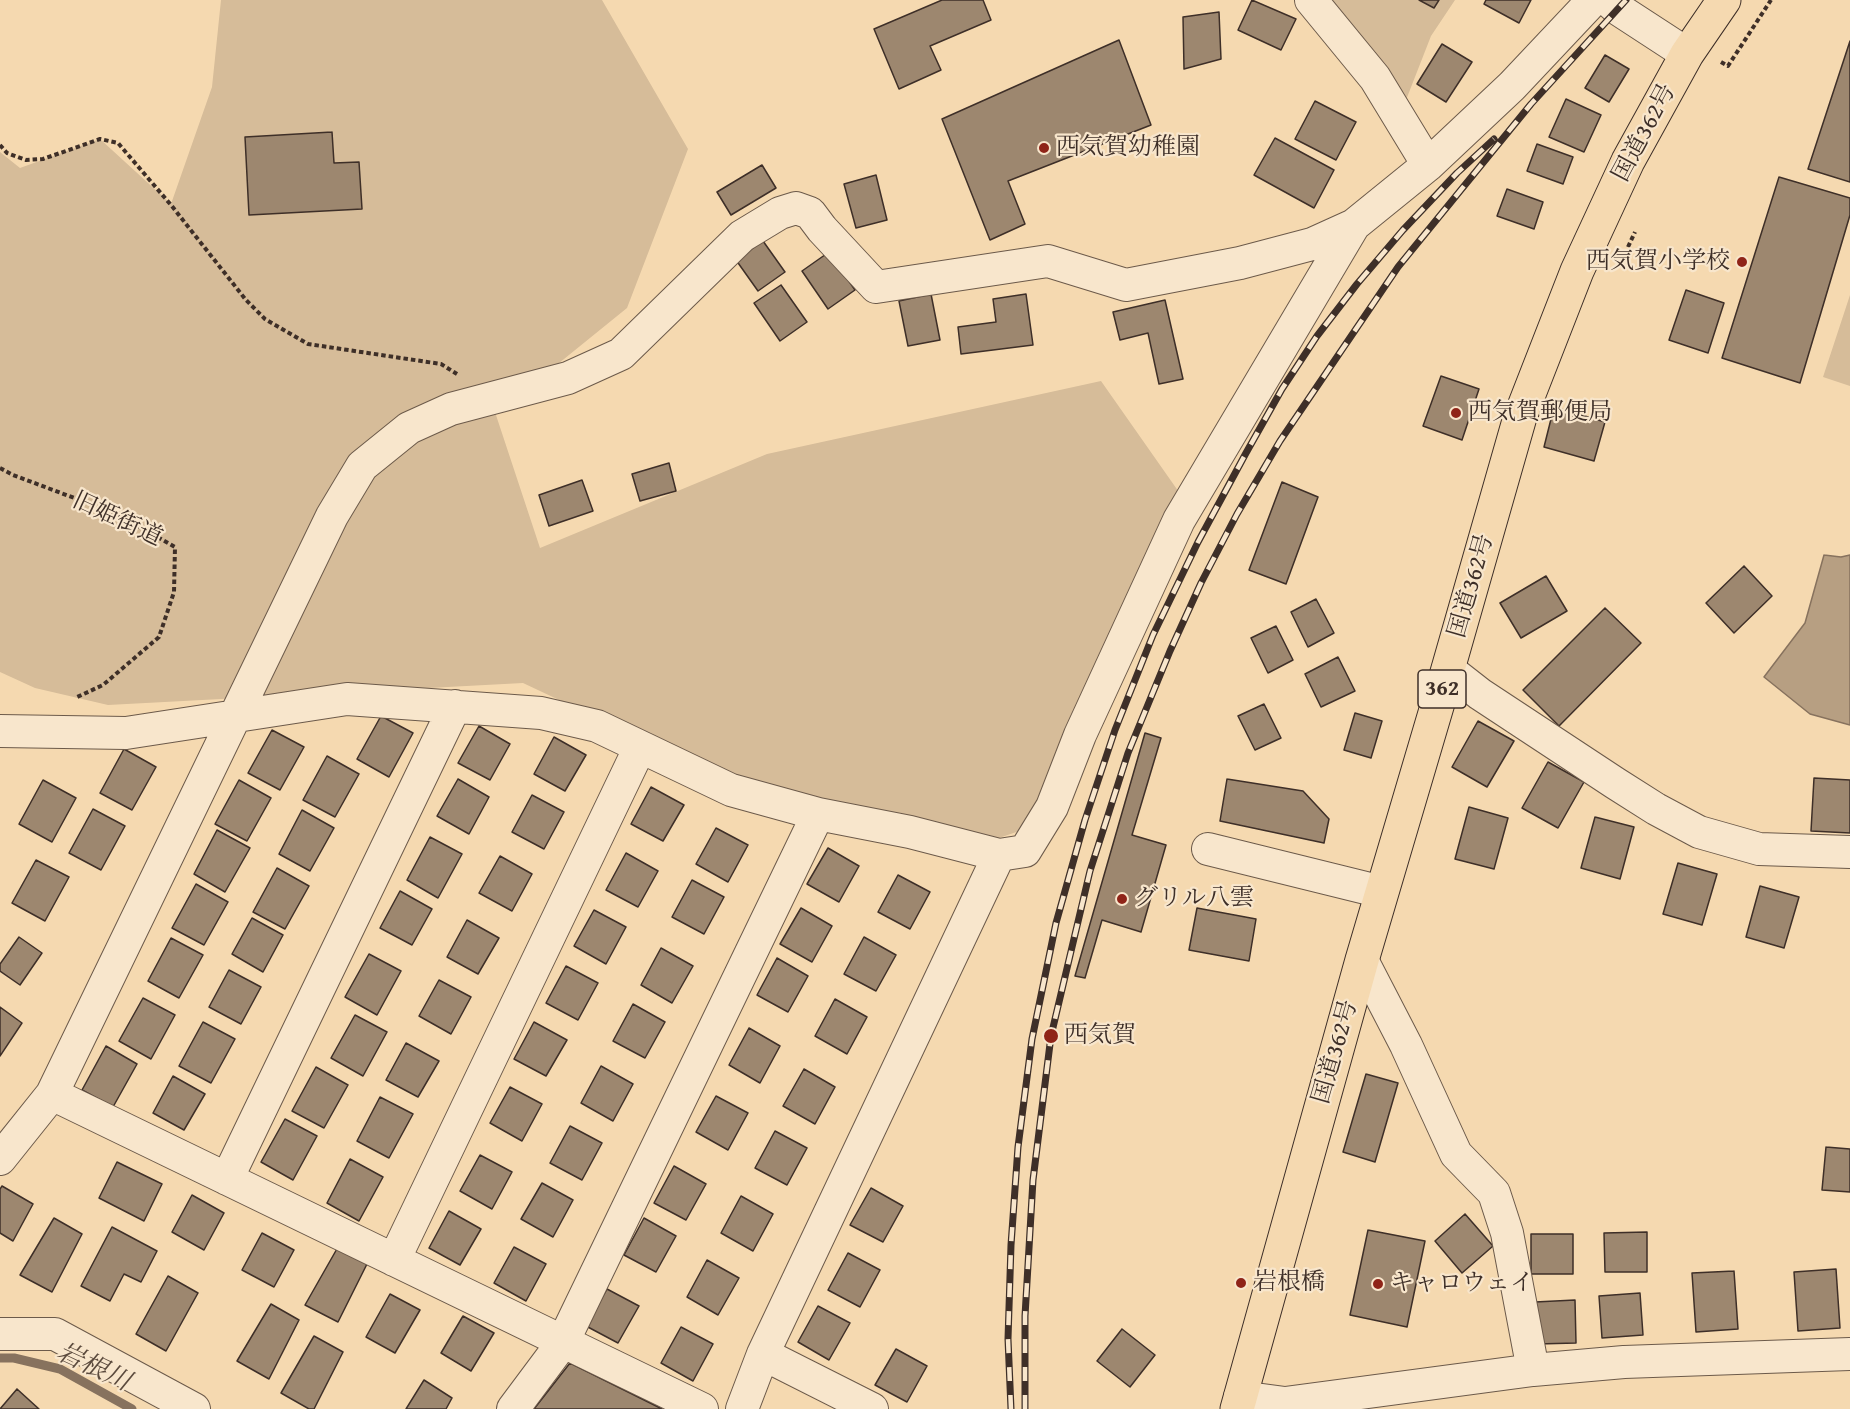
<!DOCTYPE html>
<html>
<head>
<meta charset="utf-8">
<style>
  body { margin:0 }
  canvas { display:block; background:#f5d9b0 }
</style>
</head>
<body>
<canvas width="1850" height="1409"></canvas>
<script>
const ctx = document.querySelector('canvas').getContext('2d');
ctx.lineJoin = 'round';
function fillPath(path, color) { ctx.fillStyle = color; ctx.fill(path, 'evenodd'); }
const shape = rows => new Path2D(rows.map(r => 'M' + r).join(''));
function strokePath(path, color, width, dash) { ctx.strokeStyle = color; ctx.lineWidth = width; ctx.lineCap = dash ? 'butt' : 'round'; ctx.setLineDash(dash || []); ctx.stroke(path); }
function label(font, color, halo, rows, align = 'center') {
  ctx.font = font + ' "Gentium Book Plus","Noto Serif JP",serif'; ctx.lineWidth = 4.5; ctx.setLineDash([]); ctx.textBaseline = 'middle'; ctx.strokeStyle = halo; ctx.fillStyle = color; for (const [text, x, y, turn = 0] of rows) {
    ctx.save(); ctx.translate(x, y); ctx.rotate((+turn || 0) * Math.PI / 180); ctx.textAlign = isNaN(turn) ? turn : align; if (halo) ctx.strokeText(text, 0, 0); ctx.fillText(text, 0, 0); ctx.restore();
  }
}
fillPath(shape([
  [221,0,602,0,688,149,627,308,527,389,492,403,540,548,767,454,1101,381,1188,505,1028,828,996,839,774,801,523,683,108,705,35,688,0,672,0,152,20,168,100,139,171,204,212,87],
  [1319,0,1455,0,1431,36,1406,100],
  [1850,295,1850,386,1823,377]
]), '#d6bc99');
const water = shape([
  [1824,555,1841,557,1850,555,1850,725,1810,714,1764,677,1805,623,1824,555]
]);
fillPath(water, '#b79f82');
strokePath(water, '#87725e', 1.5);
strokePath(shape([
  [0,1358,14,1358,60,1369,132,1409]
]), '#87725e', 9);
const building = shape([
  [942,0,983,0,991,20,930,46,941,70,899,89,874,29,942,0],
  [1252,0,1296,19,1281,50,1238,30,1252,0],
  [1419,0,1439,0,1434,8,1419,0],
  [1486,0,1531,0,1519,23,1484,4,1486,0],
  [1219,12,1221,59,1184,69,1183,17,1219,12],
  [1119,40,1151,125,1008,181,1025,224,990,240,942,119,1119,40],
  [1850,41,1850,182,1808,169,1850,41],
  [1442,44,1472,62,1446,102,1417,84,1442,44],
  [1605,55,1629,69,1609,102,1585,88,1605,55],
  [1566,99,1601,115,1584,152,1549,137,1566,99],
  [1315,101,1356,122,1336,160,1295,139,1315,101],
  [332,132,334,163,359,162,362,209,249,215,245,137,332,132],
  [1275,138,1334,170,1314,208,1254,175,1275,138],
  [1537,144,1573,157,1563,184,1527,171,1537,144],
  [762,165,776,188,731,215,717,192,762,165],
  [876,175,887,220,856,228,844,184,876,175],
  [1779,177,1850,198,1850,215,1800,383,1722,358,1779,177],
  [1507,189,1543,202,1534,229,1497,216,1507,189],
  [763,241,785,272,758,291,736,260,763,241],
  [829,252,855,290,828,309,802,271,829,252],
  [781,285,807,322,780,341,754,303,781,285],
  [1686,290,1724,303,1708,353,1669,340,1686,290],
  [931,294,940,340,908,346,899,301,931,294],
  [1026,294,1033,345,961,354,958,327,996,322,993,299,1026,294],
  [1165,300,1183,379,1159,384,1148,333,1120,340,1113,312,1165,300],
  [1441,376,1479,389,1462,440,1423,426,1441,376],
  [1554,407,1605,422,1594,461,1544,447,1554,407],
  [669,463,676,491,640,501,632,474,669,463],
  [582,480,593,511,549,526,539,495,582,480],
  [1282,482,1318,497,1286,584,1249,570,1282,482],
  [1744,566,1772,596,1734,633,1706,603,1744,566],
  [1546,576,1567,611,1521,638,1500,603,1546,576],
  [1316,599,1334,633,1308,647,1291,612,1316,599],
  [1605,608,1641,643,1559,726,1523,690,1605,608],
  [1276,626,1293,660,1268,673,1251,638,1276,626],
  [1338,657,1355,691,1321,707,1305,674,1338,657],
  [1264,704,1281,738,1255,750,1238,716,1264,704],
  [1355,713,1382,721,1371,758,1344,750,1355,713],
  [381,716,413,733,389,777,357,759,381,716],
  [1478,721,1514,741,1487,787,1452,767,1478,721],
  [479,726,510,744,490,780,458,763,479,726],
  [272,730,304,747,280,790,248,773,272,730],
  [1145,733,1161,738,1132,835,1166,845,1141,932,1102,920,1085,978,1075,976,1145,733],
  [554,737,586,755,565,791,534,774,554,737],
  [124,749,156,767,132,810,100,793,124,749],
  [327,756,359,774,335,817,303,800,327,756],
  [1548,762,1584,782,1558,828,1522,808,1548,762],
  [1814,778,1850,780,1850,833,1811,831,1814,778],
  [458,779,489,797,469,834,437,816,458,779],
  [1227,779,1303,791,1329,819,1324,843,1220,821,1227,779],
  [43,780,76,798,52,842,19,824,43,780],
  [239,780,271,798,247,841,215,824,239,780],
  [651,787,684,805,663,841,631,824,651,787],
  [532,795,564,812,544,849,512,832,532,795],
  [1469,807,1508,818,1494,869,1455,859,1469,807],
  [93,809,125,826,101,870,69,853,93,809],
  [302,810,334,828,310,871,279,854,302,810],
  [1595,817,1634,827,1620,879,1581,868,1595,817],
  [716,828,748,845,728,882,696,864,716,828],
  [217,830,250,848,225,892,194,874,217,830],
  [430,837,462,854,438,898,407,880,430,837],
  [828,848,859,866,839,902,807,884,828,848],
  [626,853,658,871,638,907,606,890,626,853],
  [500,856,532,874,512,911,479,893,500,856],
  [36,860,69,877,45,921,12,903,36,860],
  [1678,863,1717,874,1702,925,1663,914,1678,863],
  [277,868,309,886,285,929,253,912,277,868],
  [898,875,930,892,910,929,878,912,898,875],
  [692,880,724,897,704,934,672,917,692,880],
  [196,884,228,902,204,945,172,928,196,884],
  [1760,886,1799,897,1784,948,1746,937,1760,886],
  [400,891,432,909,412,945,380,928,400,891],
  [801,908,832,926,812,962,780,944,801,908],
  [1197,908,1256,919,1249,961,1189,950,1197,908],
  [594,910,626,927,606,964,574,946,594,910],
  [252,918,283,935,263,972,232,954,252,918],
  [467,920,499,938,478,974,447,957,467,920],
  [19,937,42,953,20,985,0,971,0,964,19,937],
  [864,937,896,955,876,991,844,974,864,937],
  [171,938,203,955,179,998,148,981,171,938],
  [661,948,693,966,672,1003,641,985,661,948],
  [369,954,401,971,377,1015,345,997,369,954],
  [777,958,808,976,788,1012,757,995,777,958],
  [566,966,598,983,578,1020,546,1003,566,966],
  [229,970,261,987,241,1024,209,1007,229,970],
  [439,980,471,997,451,1034,419,1016,439,980],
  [143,998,175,1015,151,1059,119,1041,143,998],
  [835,999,867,1017,847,1054,815,1036,835,999],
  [633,1004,665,1022,645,1058,613,1041,633,1004],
  [0,1007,22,1023,0,1056,0,1007],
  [355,1015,387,1032,363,1076,331,1058,355,1015],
  [203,1022,235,1039,211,1083,179,1066,203,1022],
  [534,1022,567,1040,546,1076,514,1059,534,1022],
  [749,1028,780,1046,760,1083,729,1065,749,1028],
  [406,1043,439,1061,418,1097,386,1080,406,1043],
  [106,1046,137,1064,113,1107,82,1090,106,1046],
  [601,1066,633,1084,613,1121,581,1103,601,1066],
  [316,1067,348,1085,324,1128,292,1111,316,1067],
  [804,1069,835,1087,815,1124,783,1106,804,1069],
  [1366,1074,1398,1083,1375,1162,1343,1152,1366,1074],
  [173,1076,205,1094,184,1130,153,1113,173,1076],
  [510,1087,542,1104,522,1141,490,1123,510,1087],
  [716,1096,748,1113,728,1150,696,1132,716,1096],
  [380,1097,413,1114,389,1158,357,1141,380,1097],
  [285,1119,317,1136,293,1180,261,1162,285,1119],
  [570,1126,602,1143,582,1180,550,1163,570,1126],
  [775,1131,807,1148,787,1185,755,1168,775,1131],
  [1826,1147,1850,1149,1850,1192,1822,1190,1826,1147],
  [480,1155,512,1172,492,1209,460,1191,480,1155],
  [350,1159,383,1177,359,1221,327,1203,350,1159],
  [117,1162,162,1184,144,1221,99,1198,117,1162],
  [674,1166,706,1184,686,1220,654,1203,674,1166],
  [542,1183,573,1200,553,1237,521,1219,542,1183],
  [2,1186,33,1204,13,1241,0,1233,0,1189,2,1186],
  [871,1188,903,1206,883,1242,850,1225,871,1188],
  [192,1195,224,1213,204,1250,172,1232,192,1195],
  [741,1196,773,1214,753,1251,721,1233,741,1196],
  [449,1211,481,1229,460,1265,429,1248,449,1211],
  [1465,1214,1493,1246,1462,1273,1435,1241,1465,1214],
  [54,1218,82,1234,52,1292,20,1275,54,1218],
  [644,1218,676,1236,656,1272,624,1255,644,1218],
  [112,1227,157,1251,141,1282,124,1274,110,1301,81,1286,112,1227],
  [1368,1230,1425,1241,1407,1327,1350,1315,1368,1230],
  [1647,1232,1647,1272,1605,1272,1604,1233,1647,1232],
  [262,1233,294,1250,274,1287,242,1270,262,1233],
  [1531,1234,1573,1234,1573,1274,1531,1274,1531,1234],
  [338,1247,367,1264,338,1322,305,1305,338,1247],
  [514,1247,546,1264,526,1301,494,1283,514,1247],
  [848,1253,880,1270,860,1307,828,1290,848,1253],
  [707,1260,739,1278,718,1315,687,1297,707,1260],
  [1836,1269,1840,1328,1798,1331,1794,1272,1836,1269],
  [1734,1271,1738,1329,1696,1332,1692,1273,1734,1271],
  [168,1276,198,1293,166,1351,136,1334,168,1276],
  [607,1289,639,1306,618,1343,586,1326,607,1289],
  [1640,1293,1643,1335,1602,1338,1599,1296,1640,1293],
  [390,1294,420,1310,395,1353,366,1337,390,1294],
  [1575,1300,1576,1343,1537,1344,1535,1302,1575,1300],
  [271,1304,299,1320,269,1379,237,1361,271,1304],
  [818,1306,850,1323,829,1360,798,1342,818,1306],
  [463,1316,494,1333,471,1371,441,1353,463,1316],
  [681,1327,713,1344,693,1381,661,1363,681,1327],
  [1122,1329,1155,1355,1130,1387,1097,1361,1122,1329],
  [314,1336,343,1352,314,1409,309,1409,281,1393,314,1336],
  [896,1349,927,1366,907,1402,875,1385,896,1349],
  [570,1363,662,1409,534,1409,570,1363],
  [424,1380,452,1398,446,1409,406,1409,424,1380],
  [17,1389,39,1409,0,1409,17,1389]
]);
fillPath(building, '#9d876f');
strokePath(building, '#3e2f28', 1.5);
const minor = shape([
  [1311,0,1375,78,1428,165],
  [1608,0,1618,9,1687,54],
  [1448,669,1480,694,1615,783,1656,809,1699,832,1759,849,1850,852],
  [0,731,126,733,347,699,541,713,597,726,731,790,818,814,910,832,999,855,1025,851,1052,807,1080,735,1179,520,1354,225,1428,165,1512,86,1593,0],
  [1208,849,1382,892],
  [1362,960,1406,1045,1456,1154,1494,1193,1507,1233,1533,1370],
  [52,1094,702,1409],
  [0,1159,52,1094,332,516,362,466,409,428,451,409,568,378,621,354,742,236,780,213,796,208,810,213,822,229,876,287,1048,261,1126,285,1240,263,1312,244,1354,225],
  [227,1179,455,706],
  [394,1260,640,747],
  [0,1334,55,1334,194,1409],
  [763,1354,872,1409],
  [1240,1397,1285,1403,1533,1370,1624,1362,1850,1354],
  [513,1409,563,1342,818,814],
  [742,1409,763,1354,999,855]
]);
const highway = shape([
  [1237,1409,1362,960,1448,669,1520,417,1577,271,1628,161,1687,54,1724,0]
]);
strokePath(minor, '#6c5a4a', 34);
strokePath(highway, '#3e2f28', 35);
strokePath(shape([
  [1721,62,1728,66,1771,0],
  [0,145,7,153,26,160,43,159,100,139,118,143,171,205,246,300,265,319,308,344,441,364,457,374],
  [1628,247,1635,232],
  [0,468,13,475,117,514,175,547,174,592,159,637,103,685,75,698]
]), '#3e2f28', 4, [4.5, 3]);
strokePath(minor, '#f8e6cc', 32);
strokePath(highway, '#f5d9b0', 33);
const rail = shape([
  [1011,1409,1008,1339,1011,1245,1018,1147,1032,1039,1056,923,1085,820,1115,730,1153,635,1198,542,1246,453,1282,389,1317,336,1357,284,1403,230,1457,173,1494,139],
  [1025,1409,1025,1316,1033,1180,1051,1036,1090,871,1128,753,1170,651,1201,583,1237,514,1280,441,1398,267,1531,104,1626,0]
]);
strokePath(rail, '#3e2f28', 7);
strokePath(rail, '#f8e6cc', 4.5, [14]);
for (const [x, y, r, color] of [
  [1044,148,6,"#8f2418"],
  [1742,262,6,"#8f2418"],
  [1456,413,6,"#8f2418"],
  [1122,899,6,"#8f2418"],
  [1051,1036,8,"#8f2418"],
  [1241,1283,6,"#8f2418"],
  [1378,1284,6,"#8f2418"]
]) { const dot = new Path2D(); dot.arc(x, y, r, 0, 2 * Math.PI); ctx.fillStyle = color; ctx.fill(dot); strokePath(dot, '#f8e6cc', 2); }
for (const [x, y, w] of [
  [1442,689,48]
]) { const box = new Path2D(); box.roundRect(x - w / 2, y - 19, w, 38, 4.5); ctx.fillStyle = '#f8e6cc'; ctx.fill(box); strokePath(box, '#3e2f28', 1.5); }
label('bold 22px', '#3e2f28', null, [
  ["362",1442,689]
]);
label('24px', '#3e2f28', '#f8e6cc', [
  ["国道362号",1645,133,-62],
  ["旧姫街道",117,520,25],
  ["国道362号",1472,586,-74],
  ["国道362号",1336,1052,-74]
]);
label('24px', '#3e2f28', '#f8e6cc', [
  ["西気賀幼稚園",1056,148],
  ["西気賀小学校",1730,262,"right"],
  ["西気賀郵便局",1468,413],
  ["グリル八雲",1134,899],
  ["西気賀",1064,1036],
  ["岩根橋",1253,1283],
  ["キャロウェイ",1390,1284]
], 'left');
label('italic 26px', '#5c4b3e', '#f8e6cc', [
  ["岩根川",93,1368,25]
]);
</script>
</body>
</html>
